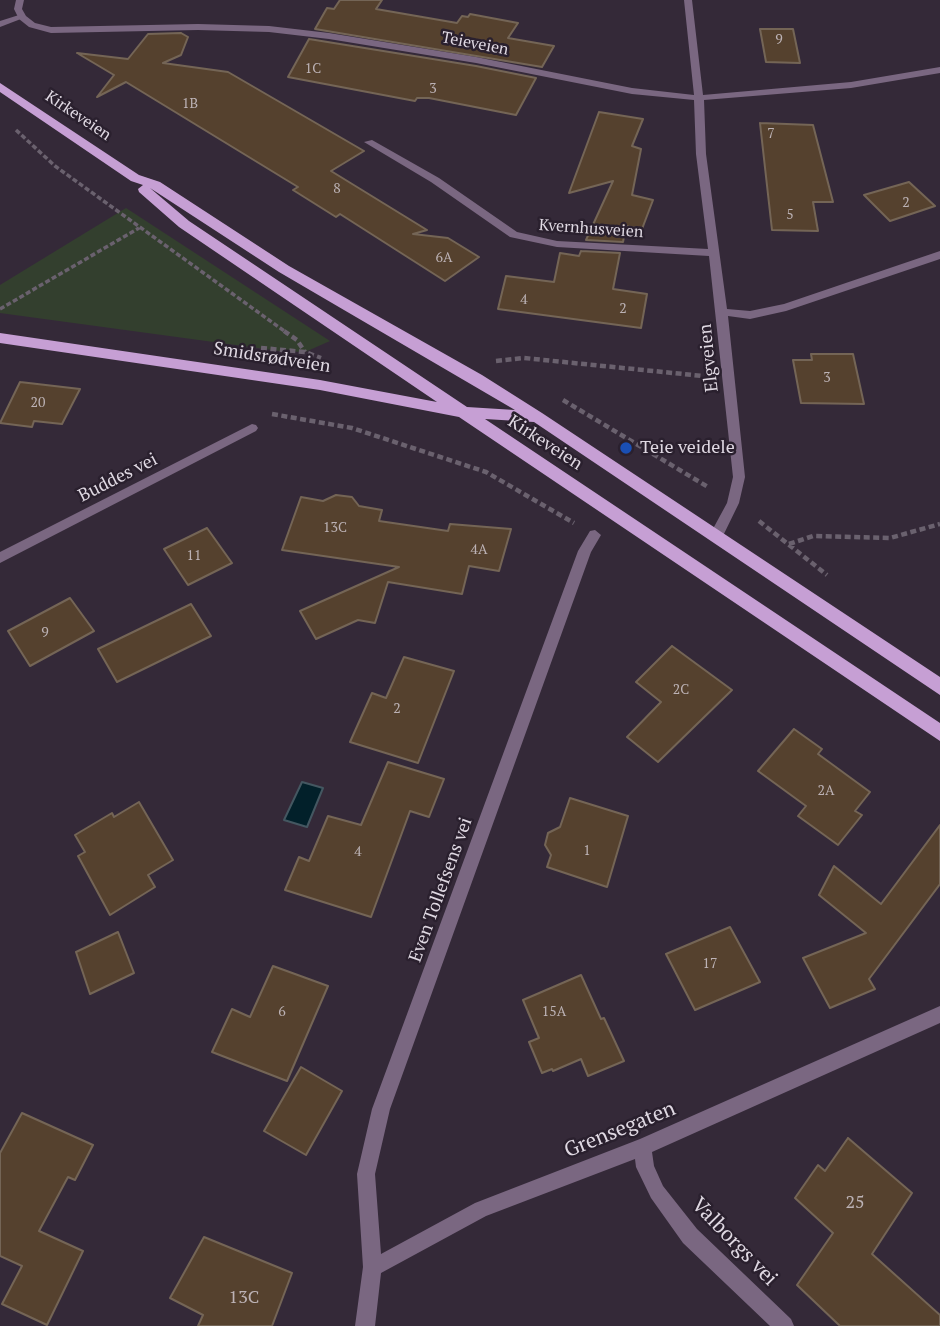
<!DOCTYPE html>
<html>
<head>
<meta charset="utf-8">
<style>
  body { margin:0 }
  canvas { display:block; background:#342938 }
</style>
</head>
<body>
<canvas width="940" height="1326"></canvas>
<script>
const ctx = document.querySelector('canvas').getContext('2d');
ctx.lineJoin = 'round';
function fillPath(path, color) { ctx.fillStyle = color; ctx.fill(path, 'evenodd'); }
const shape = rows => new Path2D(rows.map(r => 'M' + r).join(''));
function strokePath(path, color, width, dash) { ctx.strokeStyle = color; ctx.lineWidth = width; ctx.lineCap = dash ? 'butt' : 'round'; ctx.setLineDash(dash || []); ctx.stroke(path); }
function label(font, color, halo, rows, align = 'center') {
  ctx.font = font + ' "PT Serif",serif'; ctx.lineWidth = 5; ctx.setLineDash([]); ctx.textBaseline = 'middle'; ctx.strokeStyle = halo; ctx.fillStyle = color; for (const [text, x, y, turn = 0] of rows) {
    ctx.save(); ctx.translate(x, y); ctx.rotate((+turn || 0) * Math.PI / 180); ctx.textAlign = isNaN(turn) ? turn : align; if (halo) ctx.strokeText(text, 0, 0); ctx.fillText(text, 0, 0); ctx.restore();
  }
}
fillPath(shape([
  [126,208,330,341,305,352,280,351,0,313,0,285]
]), '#333f2e');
const water = shape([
  [302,782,323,788,307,827,284,820,302,782]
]);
fillPath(water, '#02202a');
strokePath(water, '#445761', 2);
const building = shape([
  [340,0,382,0,376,9,457,23,462,16,468,17,470,14,518,23,508,38,554,46,542,67,315,29,327,8,334,9,340,0],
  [760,29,793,29,800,63,766,62,760,29],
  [181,33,188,37,181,55,163,63,228,72,364,151,331,171,427,230,413,234,448,238,479,257,445,281,340,214,336,217,293,190,298,187,126,82,97,97,114,75,77,53,128,59,148,34,181,33],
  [309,39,476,66,536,78,516,115,429,98,417,98,415,101,288,77,309,39],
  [599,112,643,119,632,146,641,149,632,195,653,200,642,229,626,226,623,242,586,240,613,181,569,193,599,112],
  [760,123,813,125,833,202,813,202,818,231,772,230,760,123],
  [909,182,935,206,890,221,864,195,909,182],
  [581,251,620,253,613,289,647,294,641,328,498,309,506,276,554,282,560,253,579,256,581,251],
  [811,354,853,354,864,404,801,403,793,360,812,360,811,354],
  [20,382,80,389,62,424,34,421,32,427,0,423,20,382],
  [336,495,352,497,359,506,382,510,379,521,448,531,450,524,511,529,499,571,469,566,462,594,388,582,375,623,358,620,316,639,300,611,399,567,282,550,301,497,323,501,336,495],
  [207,528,232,563,188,585,164,549,207,528],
  [70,598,94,631,30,666,8,631,70,598],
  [191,604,211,636,117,682,98,649,191,604],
  [672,646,732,690,658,762,627,737,661,702,636,682,672,646],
  [404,657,454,671,418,763,350,742,372,693,386,698,404,657],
  [794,729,822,749,818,754,870,792,855,811,862,815,838,845,798,816,806,806,758,771,794,729],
  [388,762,444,779,429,817,410,811,371,917,285,890,299,857,309,861,328,816,361,825,388,762],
  [570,798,628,816,607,887,547,867,551,855,545,845,548,833,560,827,570,798],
  [139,802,173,860,148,875,155,887,110,915,78,856,85,852,75,835,112,813,114,817,139,802],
  [940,825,940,884,869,979,875,989,830,1008,803,958,866,933,819,895,834,866,881,904,940,825],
  [730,927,760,982,695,1010,666,954,730,927],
  [118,932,134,973,90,994,76,952,118,932],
  [273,966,328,986,287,1081,212,1052,232,1009,250,1017,273,966],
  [581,975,601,1019,604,1018,624,1061,588,1076,581,1059,553,1071,552,1069,542,1073,529,1042,539,1038,523,1000,581,975],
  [301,1067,342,1091,306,1155,264,1131,301,1067],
  [22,1113,93,1145,75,1180,68,1177,39,1231,83,1251,47,1325,2,1304,22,1266,0,1256,0,1153,22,1113],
  [848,1138,912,1193,872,1254,940,1315,940,1326,840,1326,797,1285,833,1233,795,1198,818,1165,825,1171,848,1138],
  [204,1237,292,1273,272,1326,198,1326,203,1315,170,1298,204,1237]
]);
fillPath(building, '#55412e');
strokePath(building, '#746556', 2);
strokePath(shape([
  [16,130,55,166,287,333],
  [0,309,139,228]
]), '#6a616e', 3.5, [5, 2.5]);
strokePath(shape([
  [284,331,297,340,305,352],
  [261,348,305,352,321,358],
  [496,361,524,358,703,376],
  [563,400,708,487],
  [272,414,352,428,486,472,574,523],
  [759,521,827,575],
  [789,544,813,536,890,538,940,524]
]), '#6a616e', 4.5, [6, 3.5]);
fillPath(shape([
  [19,15,26,17,0,27,0,21,19,15]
]), '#7a6781');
fillPath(shape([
  [16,0,24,0,22,9,26,16,35,23,51,27,198,24,269,26,329,33,476,57,632,88,694,95,684,0,692,0,703,95,851,82,940,67,940,73,851,88,704,100,706,154,727,309,750,311,784,304,940,251,940,259,786,311,750,319,728,316,745,477,739,503,720,542,715,543,708,538,727,503,733,477,709,256,557,247,510,237,431,182,364,142,372,140,439,178,517,232,557,241,708,249,696,154,694,100,632,94,476,63,329,39,269,32,198,30,51,33,29,27,19,19,14,9,16,0],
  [252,424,256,425,258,428,256,431,0,563,0,552,252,424],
  [595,530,601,535,591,552,390,1109,375,1174,381,1254,475,1203,640,1139,940,1006,940,1023,652,1152,654,1166,663,1186,697,1229,791,1319,794,1326,770,1326,683,1243,651,1198,636,1167,635,1159,486,1216,381,1273,375,1326,355,1326,363,1267,357,1174,372,1109,578,551,590,531,595,530]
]), '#7a6781');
fillPath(shape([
  [0,83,139,175,160,182,289,266,482,375,542,413,940,677,940,695,534,422,485,419,940,723,940,741,459,417,320,390,0,343,0,333,320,380,437,402,179,227,139,192,138,189,143,185,131,181,0,92,0,83],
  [150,188,279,272,515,410,467,407,189,221,150,188]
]), '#c69fd4');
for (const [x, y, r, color] of [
  [626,448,7,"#1a4fb4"]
]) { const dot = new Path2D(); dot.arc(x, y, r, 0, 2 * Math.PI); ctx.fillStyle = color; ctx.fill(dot); strokePath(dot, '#2a202e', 2.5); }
label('14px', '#bcb2b5', null, [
  ["9",779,40],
  ["1C",313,69],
  ["3",433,89],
  ["1B",190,104],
  ["7",771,134],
  ["8",337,189],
  ["2",906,203],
  ["5",790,215],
  ["6A",444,258],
  ["4",524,300],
  ["2",623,309],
  ["3",827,378],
  ["20",38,403],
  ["13C",335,528],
  ["4A",479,550],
  ["11",194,556],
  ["9",45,633],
  ["2C",681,690],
  ["2",397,709],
  ["2A",826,791],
  ["1",587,851],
  ["4",358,852],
  ["17",710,964],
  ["6",282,1012],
  ["15A",554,1012]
]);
label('16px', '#dfd8e2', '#2a202e', [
  ["Teieveien",475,44,11],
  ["Kirkeveien",78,116,34],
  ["Kvernhusveien",591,229,4]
]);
label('18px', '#dfd8e2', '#2a202e', [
  ["Smidsrødveien",272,358,9],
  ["Elgveien",709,358,-96],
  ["Kirkeveien",545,443,33],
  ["Buddes vei",118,478,-27],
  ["Even Tollefsens vei",441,890,-70]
]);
label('18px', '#dfd8e2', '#2a202e', [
  ["Teie veidele",640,448]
], 'left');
label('18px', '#bcb2b5', null, [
  ["25",855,1203],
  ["13C",244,1298]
]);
label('21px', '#dfd8e2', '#2a202e', [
  ["Grensegaten",620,1130,-22],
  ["Valborgs vei",734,1242,46]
]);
</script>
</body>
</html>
